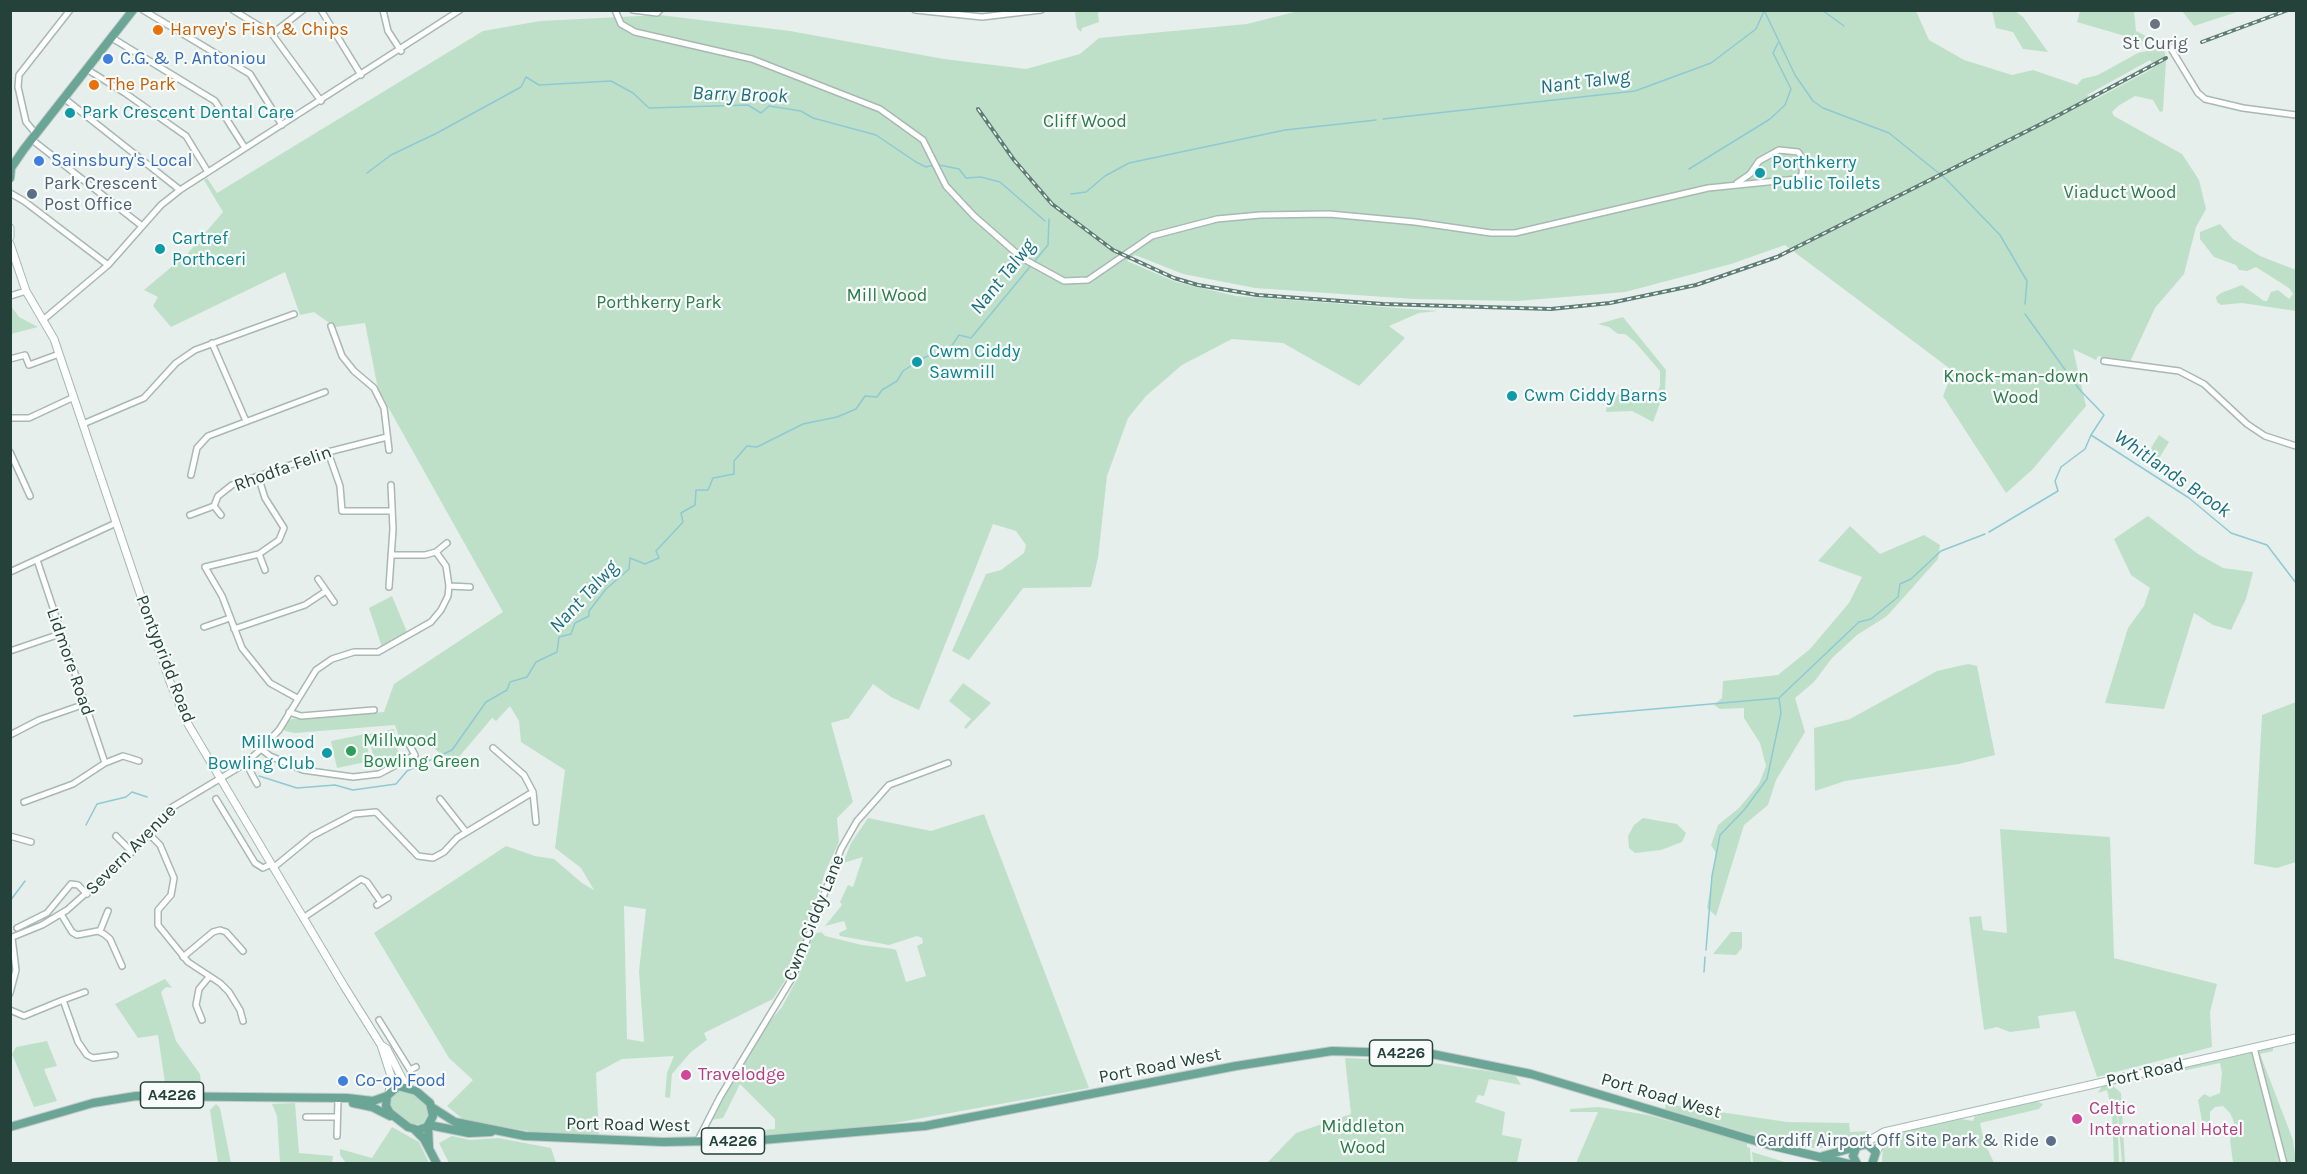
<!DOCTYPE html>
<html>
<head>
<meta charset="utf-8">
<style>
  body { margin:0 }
  #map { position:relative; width:2307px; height:1174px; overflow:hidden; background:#e6efeb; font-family:Karla,sans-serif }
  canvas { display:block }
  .frame { position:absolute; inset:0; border:12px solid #24423a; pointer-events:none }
</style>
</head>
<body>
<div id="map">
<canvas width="2307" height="1174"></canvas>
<div class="frame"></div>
</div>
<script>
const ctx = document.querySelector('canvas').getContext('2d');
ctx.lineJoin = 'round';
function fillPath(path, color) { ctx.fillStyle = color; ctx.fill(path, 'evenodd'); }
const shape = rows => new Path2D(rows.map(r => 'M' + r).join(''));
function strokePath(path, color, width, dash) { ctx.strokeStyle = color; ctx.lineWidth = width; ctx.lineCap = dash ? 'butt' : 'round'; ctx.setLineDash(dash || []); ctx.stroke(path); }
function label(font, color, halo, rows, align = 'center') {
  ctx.font = font + ' Karla,sans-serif'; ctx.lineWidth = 4.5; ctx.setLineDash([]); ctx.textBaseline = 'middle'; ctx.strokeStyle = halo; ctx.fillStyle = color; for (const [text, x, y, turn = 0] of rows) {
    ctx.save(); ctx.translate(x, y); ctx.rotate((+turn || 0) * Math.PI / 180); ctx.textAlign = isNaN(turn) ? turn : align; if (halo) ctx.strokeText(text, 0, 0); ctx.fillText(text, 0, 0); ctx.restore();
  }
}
fillPath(shape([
  [1302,10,1916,11,1929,40,1964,60,2012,75,2033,70,2077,85,2082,79,2098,75,2138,53,2161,48,2164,48,2166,61,2163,111,2160,112,2153,100,2135,96,2118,106,2112,112,2114,116,2182,154,2199,180,2206,209,2196,227,2184,274,2155,308,2129,364,2098,356,2096,360,2073,349,2086,406,2032,470,2006,493,1943,396,1953,371,1785,245,1731,264,1625,292,1517,301,1414,299,1255,288,1183,274,1135,255,1127,261,1176,282,1236,296,1438,311,1419,313,1389,326,1405,338,1359,386,1283,343,1232,339,1182,365,1146,396,1128,418,1107,476,1098,558,1091,587,1023,588,969,660,952,651,986,574,1001,570,1024,553,1026,545,1016,531,993,524,919,710,891,697,873,684,849,718,831,723,853,802,837,818,839,842,825,872,809,930,795,965,773,999,704,1033,707,1040,691,1052,672,1074,670,1098,665,1097,667,1073,674,1056,622,1059,596,1073,599,1135,542,1133,465,1121,447,1106,473,1080,449,1058,374,933,506,846,535,856,554,859,582,883,594,890,581,868,555,848,565,770,521,742,519,721,510,706,496,721,492,718,452,765,430,744,402,746,395,725,295,733,285,731,283,728,286,721,292,719,384,712,394,684,503,612,378,389,365,323,335,327,314,312,300,315,285,272,171,327,153,306,158,297,144,290,188,253,223,212,204,180,207,178,217,193,483,31,540,21,660,15,790,31,944,59,1026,69,1080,54,1099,38,1247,24],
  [2150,60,2154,66,2152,69,2094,100,2087,95],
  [624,906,646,909,639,971,644,1042,627,1039],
  [1098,11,1099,22,1082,28,1081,32,1077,28,1075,12],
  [1992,11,2015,11,2023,17,2048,52,2023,49,2013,32,1996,28],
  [2080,11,2134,11,2136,31,2150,38,2149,43,2077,22],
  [2182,11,2240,11,2194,26],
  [2220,224,2233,239,2260,256,2296,270,2296,311,2242,303,2221,305,2217,302,2216,297,2221,293,2242,285,2264,301,2267,301,2271,292,2278,290,2289,299,2293,294,2289,288,2256,267,2247,271,2239,270,2236,265,2214,257,2200,239,2200,232],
  [11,306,19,317,38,327,11,334],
  [1623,317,1666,370,1665,390,1653,422,1632,411,1606,412,1607,404,1622,391,1631,389,1641,400,1648,400,1656,397,1660,386,1660,371,1635,342,1625,334,1618,334,1609,327,1598,324],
  [2159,435,2169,442,2155,465,2145,458],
  [2148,516,2198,554,2223,568,2253,572,2246,599,2231,630,2213,625,2194,613,2164,709,2105,703,2128,628,2144,606,2150,588,2131,575,2114,539],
  [1850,526,1880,554,1924,535,1940,545,1938,559,1887,616,1857,635,1832,658,1814,682,1795,698,1805,732,1776,780,1768,805,1744,825,1716,916,1707,908,1716,853,1711,845,1718,825,1739,808,1759,784,1766,766,1760,743,1744,718,1744,708,1720,709,1714,705,1722,698,1723,681,1778,675,1810,649,1849,603,1862,577,1818,561],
  [392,596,407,632,382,647,369,608],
  [1968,664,1977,666,1995,755,1959,764,1845,781,1815,791,1814,728,1850,719,1937,671],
  [963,683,991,703,966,729,964,727,971,719,949,701],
  [2296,702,2296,862,2277,868,2254,864,2262,715],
  [394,729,399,757,374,762,369,734],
  [365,734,370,761,337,768,331,741],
  [984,814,1089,1088,889,1124,763,1137,762,1130,775,1129,775,1119,740,1084,723,1118,711,1120,766,1026,782,1007,799,975,814,934,821,932,825,936,862,945,893,949,896,950,906,982,926,976,917,946,923,943,922,938,917,936,889,945,840,936,839,933,847,929,844,921,825,926,842,905,840,902,848,885,853,887,863,857,843,863,851,843,868,818,931,831],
  [1643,818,1677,824,1686,833,1682,842,1661,850,1635,853,1629,848,1628,836,1634,825],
  [2000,829,2110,837,2114,958,2217,984,2210,1012,2212,1047,2097,1077,2075,1011,2038,1016,2040,1028,2010,1032,1997,1027,1984,1030,1969,917,1981,916,1983,930,2007,933],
  [1731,932,1742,932,1742,948,1736,955,1713,954],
  [165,979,172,988,166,987,161,992,176,1041,200,1074,201,1084,165,1083,158,1035,138,1038,115,1004],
  [47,1041,57,1066,44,1069,57,1101,34,1107,12,1054,16,1047],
  [2273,1047,2273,1051,2260,1054,2293,1140,2296,1163,2287,1163,2282,1151,2257,1053,2262,1049],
  [2251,1052,2255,1057,2283,1163,2233,1163,2230,1140,2234,1122,2230,1113,2223,1106,2215,1107,2210,1112,2210,1123,2202,1121,2198,1100,2204,1094,2210,1097,2220,1093,2222,1073,2220,1063,2139,1080,2148,1075],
  [1345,1058,1427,1062,1515,1075,1521,1085,1489,1079,1484,1096,1478,1095,1475,1102,1505,1112,1502,1135,1522,1139,1517,1163,1267,1163,1296,1133,1351,1114],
  [2111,1084,2121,1093,2125,1163,2122,1163,2117,1104,2119,1163,2114,1164,2112,1112,2107,1090,2098,1093,2102,1086],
  [400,1090,410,1093,426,1104,429,1115,423,1124,410,1124,391,1109,391,1097],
  [2036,1101,2043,1104,2039,1109,1980,1123,1984,1141,1994,1163,1884,1163,1882,1161,1883,1146,1888,1137,1894,1134,1961,1119,1973,1121,1975,1116],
  [295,1103,299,1153,333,1156,332,1163,280,1163,277,1116,272,1104],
  [216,1104,220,1108,231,1163,218,1163,210,1110],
  [1666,1104,1787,1122,1849,1123,1850,1132,1868,1131,1868,1134,1847,1143,1822,1148,1793,1147,1665,1109],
  [1599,1107,1648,1115,1747,1142,1747,1147,1750,1148,1751,1163,1576,1163,1598,1112,1570,1112,1570,1109],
  [392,1127,419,1142,429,1163,346,1163,340,1155,340,1149,372,1158],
  [452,1136,470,1140,498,1138,551,1148,556,1163,449,1163,439,1143],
  [1752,1152,1788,1163,1753,1163]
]), '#bfe0c8');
strokePath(shape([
  [1764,10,1795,75,1813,101,1823,108,1889,133,1946,179,2000,235,2027,281,2025,304],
  [1822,10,1844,26],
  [1383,119,1635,91,1711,63,1756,29,1764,11],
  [939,165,959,169,966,178,981,177,1000,182,1045,221],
  [1689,169,1770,119,1785,105,1791,89,1773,53,1778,43],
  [367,173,391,155,437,133,521,87,526,77,539,85,611,81,633,93,649,108,748,105,761,113,769,106,801,111,813,118,876,135,916,162,926,167,934,165],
  [1071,194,1086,192,1105,176,1129,163,1285,130,1376,120],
  [2025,314,2079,389,2104,415,2091,435,2189,498,2231,533,2267,545,2296,583],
  [1989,532,2058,491,2055,481,2061,467,2085,449,2091,435],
  [1574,716,1779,698],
  [259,776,297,788,335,785,353,790,396,784,407,771,452,750,486,702,507,690,510,682,527,677,536,662,557,652,559,637,571,634,575,623,589,616,589,611,606,589,629,569,630,558,645,564,659,558,656,551,683,522,681,513,695,505,696,490,708,490,713,478,734,474,734,461,747,446,757,447,803,424,837,417,856,409,865,396,877,397,882,390,897,381,903,371,921,359,938,352,947,353,959,335,971,338,1048,245,1049,219],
  [86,825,97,804,126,797,132,792,147,797],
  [10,901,25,881],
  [1706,950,1712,876,1720,835,1745,809,1767,779,1781,713,1779,698,1859,622,1871,619,1898,597,1900,584,1911,579,1941,551,1985,534],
  [1704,972,1705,957]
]), '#8ec9d4', 1.5);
const street = shape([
  [143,10,250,74,282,125],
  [233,10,272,34,321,101],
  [321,10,361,75],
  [383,10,388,31,401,51],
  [615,10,621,24,635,32,752,59,880,109,923,140,946,186,974,216,1022,258,1064,281,1088,280,1152,236,1217,219,1260,215,1329,214,1415,222,1491,233,1515,233,1708,188,1797,179,1802,175,1803,159,1798,152,1779,150,1759,161,1750,174,1737,183],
  [633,10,657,13,660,10],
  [915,10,982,17,1041,10],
  [272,34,303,10],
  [112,38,215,101,245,148],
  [2155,45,2170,47,2198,93,2205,99,2243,108,2296,115],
  [88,70,125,93,186,136,208,172],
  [65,99,180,190],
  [36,134,26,122,18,87,19,75,70,10],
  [31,139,142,226],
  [10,193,24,201,108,265],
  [10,296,26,291],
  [43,320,108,265,161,205,180,190,460,10],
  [331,326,342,356,354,371,374,388,384,408,389,450],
  [212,343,246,421],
  [10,359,25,355,29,365,59,354],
  [2104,361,2179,371,2204,384,2247,424,2265,436,2296,446],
  [10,418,29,418,74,397],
  [83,424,144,398,176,363,195,350,294,314],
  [10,452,30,496],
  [328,452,340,486,342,511,392,511],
  [191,475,197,448,208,436,325,392],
  [258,476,265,498,284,528,279,540,259,554,205,567,222,596,242,648,270,683,297,698],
  [214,506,221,515],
  [190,515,214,506,218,496,232,485,328,452,387,437],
  [259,554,265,570],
  [391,555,425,555,436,552,447,543],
  [37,560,105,763],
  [10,572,116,523],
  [318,579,334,602],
  [449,586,470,587],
  [389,587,393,529,391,485],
  [204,627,230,618],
  [234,629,305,605,326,591],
  [10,651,60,634],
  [289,712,301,716,374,710],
  [10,735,39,720,85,704],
  [493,748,524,775,533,792,536,822],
  [261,749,270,756,303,770,353,777,379,774,415,755,410,746],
  [246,763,257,784],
  [216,799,255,863,263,868,271,864],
  [440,799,466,832],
  [24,802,73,784,105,763,123,756,139,761],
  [148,833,160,845,174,878,171,895,158,910,158,925,188,962,220,983,229,992,240,1010,243,1021],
  [10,836,31,842],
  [116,836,132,852],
  [273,868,312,836,354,814,376,812,418,856,433,858,444,852,457,838,533,792],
  [377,905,388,898],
  [61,914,72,932,77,935,98,931,104,934,110,939,122,966],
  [303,918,361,879,367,882,381,902],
  [17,928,47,913,71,884,78,885,87,894],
  [100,931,108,911],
  [10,938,42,925,67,910,132,852,171,808,246,763,261,749,279,730,316,670,332,659,354,652,378,652,431,622,441,610,448,596,449,586,446,566,436,552],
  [183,957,213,932,220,930,226,932,243,951],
  [10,993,16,970,12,938],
  [63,1000,85,992],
  [10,1010,24,1016,63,1000,78,1042,87,1055,93,1058,115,1055],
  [202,1020,196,1005,199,989,209,977],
  [379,1020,410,1070],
  [2254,1048,2284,1164],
  [411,1074,410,1070,416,1067],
  [306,1117,337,1117],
  [337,1136,338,1099],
  [697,1142,720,1097,794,975,841,849,857,821,889,785,948,763]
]);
const secondary = shape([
  [10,228,10,237],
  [10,244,26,291,54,339,170,682,188,724,344,986,381,1045,387,1049,406,1086],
  [381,1045,391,1076,389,1093],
  [1863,1144,1884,1132,2296,1038],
  [1876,1152,1888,1132]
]);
const primary = shape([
  [10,178,11,168,24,149,133,10],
  [398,1086,416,1091,430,1103,433,1116,427,1127,418,1130,408,1127,390,1113,386,1106,387,1096,398,1086],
  [353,1103,372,1107,390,1116],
  [433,1108,455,1122,525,1136,663,1142,762,1140,925,1126,1236,1066,1332,1051,1432,1054,1531,1074,1769,1145,1849,1164],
  [429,1125,469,1133,491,1132],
  [428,1126,429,1147],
  [10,1127,93,1103,136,1096,347,1098,373,1101,387,1096],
  [414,1129,424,1139,437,1164],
  [1856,1148,1853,1156,1857,1164],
  [1823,1156,1867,1144,1876,1152,1872,1164]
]);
strokePath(street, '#a8b8b2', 8);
strokePath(secondary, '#a4bbb3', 9);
strokePath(primary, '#c2cac8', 10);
strokePath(street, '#fff', 5);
strokePath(secondary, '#fff', 7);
strokePath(primary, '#6aa596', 8);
const rail = shape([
  [2202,42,2288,10],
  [978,109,1014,160,1052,204,1113,250,1174,278,1198,285,1257,295,1383,304,1551,309,1610,303,1696,285,1777,257,2055,117,2166,58]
]);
strokePath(rail, '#5f7d75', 4);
strokePath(rail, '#f7fbf9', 1.5, [4.5]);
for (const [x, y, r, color] of [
  [2155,24,6,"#6b7280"],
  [158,30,6,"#e8710a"],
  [108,59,6,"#3f7fe0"],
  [94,85,6,"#e8710a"],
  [70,113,6,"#0f9aa8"],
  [39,161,6,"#3f7fe0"],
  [1760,173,6,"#0f9aa8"],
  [32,194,6,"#5c6f8a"],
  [160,249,6,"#0f9aa8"],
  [917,362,6,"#0f9aa8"],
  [1512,396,6,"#0f9aa8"],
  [351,751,6,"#2e9e5b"],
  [327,753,6,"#0f9aa8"],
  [686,1075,6,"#d1479c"],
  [343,1081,6,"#3f7fe0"],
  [2077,1119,6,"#d1479c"],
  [2051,1141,6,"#5c6f8a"]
]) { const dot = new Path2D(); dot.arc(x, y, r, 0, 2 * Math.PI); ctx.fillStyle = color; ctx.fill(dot); strokePath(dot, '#f7fbf9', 2); }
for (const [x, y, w] of [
  [1401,1053,63],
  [172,1095,63],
  [733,1141,63]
]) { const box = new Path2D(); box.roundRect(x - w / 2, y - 13, w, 26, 4.5); ctx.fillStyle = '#f7fbf9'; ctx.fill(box); strokePath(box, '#24423a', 1.5); }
label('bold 16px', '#24423a', null, [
  ["A4226",1401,1053],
  ["A4226",172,1095],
  ["A4226",733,1141]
]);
label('18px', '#c56008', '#f7fbf9', [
  ["Harvey's Fish & Chips",170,30],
  ["The Park",106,85]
], 'left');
label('18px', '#5b616d', '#f7fbf9', [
  ["St Curig",2155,44]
]);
label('18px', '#366cbe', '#f7fbf9', [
  ["C.G. & P. Antoniou",120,59],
  ["Sainsbury's Local",51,161],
  ["Co-op Food",355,1081]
], 'left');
label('18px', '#0d838f', '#f7fbf9', [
  ["Park Crescent Dental Care",82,113],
  ["Porthkerry",1772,163],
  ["Public Toilets",1772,184],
  ["Cartref",172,239],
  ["Porthceri",172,260],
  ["Cwm Ciddy",929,352],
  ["Sawmill",929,373],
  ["Cwm Ciddy Barns",1524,396],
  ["Millwood",315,743,"right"],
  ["Bowling Club",315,764,"right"]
], 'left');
label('18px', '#2d7a4b', '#f7fbf9', [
  ["Cliff Wood",1085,122],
  ["Viaduct Wood",2120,193],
  ["Mill Wood",887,296],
  ["Porthkerry Park",659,303],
  ["Knock-man-down",2016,377],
  ["Wood",2016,398],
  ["Middleton",1363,1127],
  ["Wood",1363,1148]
]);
label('18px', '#4e5e75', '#f7fbf9', [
  ["Park Crescent",44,184],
  ["Post Office",44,205],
  ["Cardiff Airport Off Site Park & Ride",2039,1141,"right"]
], 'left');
label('18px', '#24423a', '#f7fbf9', [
  ["Rhodfa Felin",283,469,-20],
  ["Pontypridd Road",165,659,69],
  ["Lidmore Road",70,662,71],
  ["Severn Avenue",131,850,-45],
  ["Cwm Ciddy Lane",814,918,-68],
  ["Port Road West",1160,1066,-11],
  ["Port Road",2145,1073,-13],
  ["Port Road West",1661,1096,16],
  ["Port Road West",628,1125,1]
]);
label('18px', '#27864d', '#f7fbf9', [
  ["Millwood",363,741],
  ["Bowling Green",363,762]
], 'left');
label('18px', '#b23c85', '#f7fbf9', [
  ["Travelodge",698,1075],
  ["Celtic",2089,1109],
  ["International Hotel",2089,1130]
], 'left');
label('italic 20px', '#1c6f80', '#f7fbf9', [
  ["Nant Talwg",1585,82,-7],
  ["Barry Brook",740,95,2],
  ["Nant Talwg",1003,277,-51],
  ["Whitlands Brook",2172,474,35],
  ["Nant Talwg",584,597,-47]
]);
</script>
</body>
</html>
